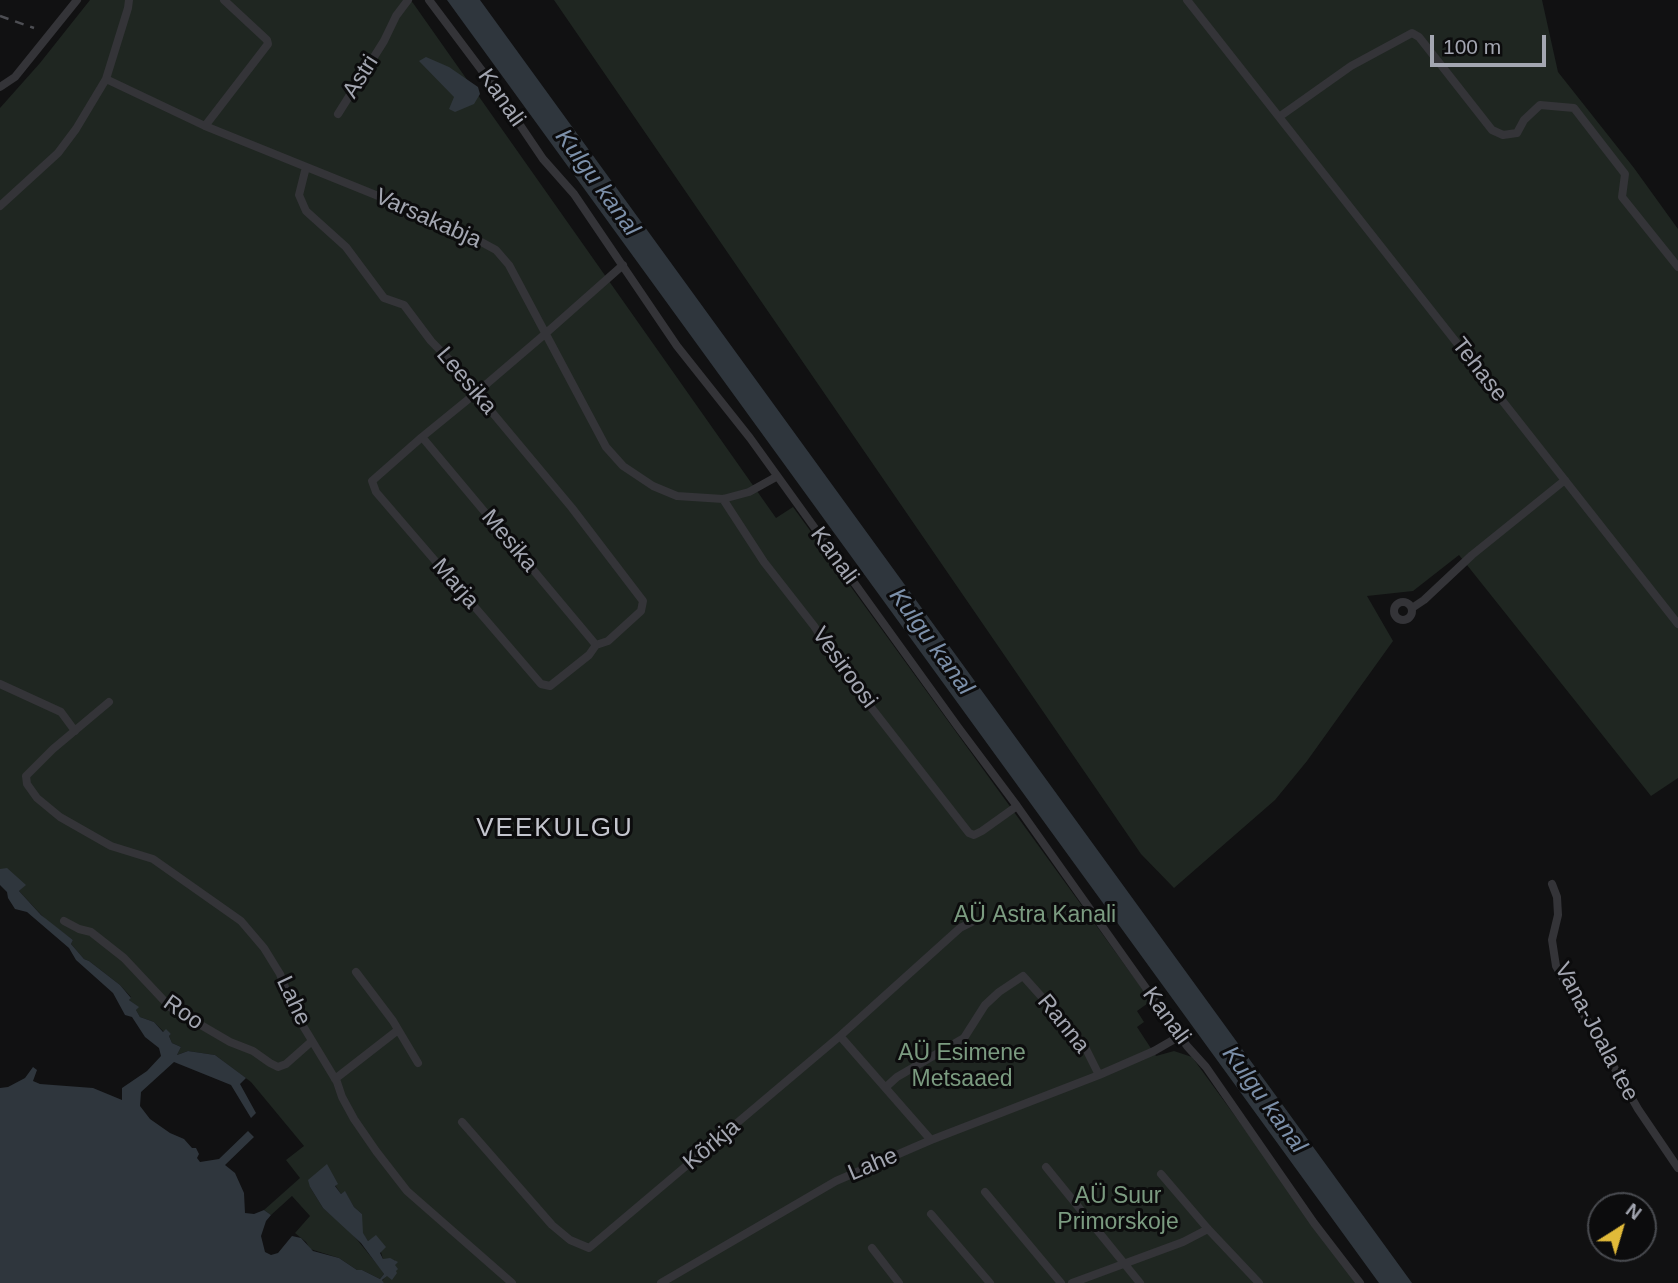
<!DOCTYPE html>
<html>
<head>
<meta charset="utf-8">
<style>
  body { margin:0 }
  #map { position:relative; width:1678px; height:1283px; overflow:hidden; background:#111112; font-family:Arial,sans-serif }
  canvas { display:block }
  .north { position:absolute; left:1587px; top:1192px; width:70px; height:70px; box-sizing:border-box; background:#0c0c0d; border:2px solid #484a4f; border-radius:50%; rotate:37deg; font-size:19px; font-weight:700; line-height:28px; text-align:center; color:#a3a6b1 }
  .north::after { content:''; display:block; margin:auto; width:24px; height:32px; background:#e1ba39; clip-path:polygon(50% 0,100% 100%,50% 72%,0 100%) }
  .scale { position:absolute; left:1430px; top:35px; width:116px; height:32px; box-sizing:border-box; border:4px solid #a3a6b1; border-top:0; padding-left:9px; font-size:21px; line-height:24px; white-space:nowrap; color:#a3a6b1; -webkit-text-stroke:5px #0c0c0d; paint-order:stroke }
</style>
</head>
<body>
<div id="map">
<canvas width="1678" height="1283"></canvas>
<div class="north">N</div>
<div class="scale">100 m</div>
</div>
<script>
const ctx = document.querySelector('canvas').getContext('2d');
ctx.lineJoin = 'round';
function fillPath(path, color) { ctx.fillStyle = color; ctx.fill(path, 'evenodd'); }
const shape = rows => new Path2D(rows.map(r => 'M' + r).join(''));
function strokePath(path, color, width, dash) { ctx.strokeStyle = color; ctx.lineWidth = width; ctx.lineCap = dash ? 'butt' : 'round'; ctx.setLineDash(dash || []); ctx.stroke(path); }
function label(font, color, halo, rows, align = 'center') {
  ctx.font = font + ' Arial,sans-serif'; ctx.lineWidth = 6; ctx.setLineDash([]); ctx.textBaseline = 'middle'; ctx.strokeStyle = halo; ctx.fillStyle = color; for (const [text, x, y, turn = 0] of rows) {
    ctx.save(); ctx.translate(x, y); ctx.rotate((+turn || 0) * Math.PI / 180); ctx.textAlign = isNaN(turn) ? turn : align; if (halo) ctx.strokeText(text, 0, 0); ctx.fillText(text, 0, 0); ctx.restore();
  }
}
fillPath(shape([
  [90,0,410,0,413,3,776,518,793,507,1151,1001,1137,1011,1144,1022,1137,1027,1156,1056,1174,1051,1192,1057,1357,1283,384,1283,382,1281,387,1275,395,1271,395,1260,383,1259,376,1236,368,1241,362,1233,362,1214,354,1207,345,1192,341,1194,335,1185,337,1184,310,1187,323,1208,350,1231,381,1269,384,1274,380,1279,362,1270,357,1270,339,1258,310,1249,306,1242,295,1233,310,1216,292,1196,271,1215,264,1210,300,1178,286,1160,304,1146,251,1082,215,1055,188,1051,177,1055,181,1047,172,1043,169,1036,171,1034,164,1032,154,1022,140,1017,136,1010,138,1007,129,1000,131,997,120,985,89,961,84,959,71,944,73,940,46,920,19,891,25,885,0,869,0,108,40,63],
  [554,0,1542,0,1558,72,1634,168,1678,229,1678,778,1651,796,1459,555,1413,591,1367,596,1393,641,1307,761,1275,800,1174,888,1141,854]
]), '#1f2621');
fillPath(shape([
  [447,0,480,0,1412,1283,1379,1283],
  [426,57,449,67,478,87,480,94,474,104,455,112,449,109,454,97,419,61],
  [7,868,26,885,19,891,41,915,73,940,71,944,84,959,89,961,120,985,131,998,129,1000,139,1007,136,1010,140,1017,154,1022,163,1032,166,1029,171,1034,169,1036,172,1043,181,1047,177,1055,188,1051,215,1055,246,1078,240,1084,256,1113,251,1118,231,1085,174,1062,141,1092,140,1106,150,1119,170,1133,184,1139,192,1148,196,1148,199,1154,197,1158,200,1162,219,1159,248,1131,254,1137,225,1165,235,1173,244,1193,245,1213,254,1214,264,1210,271,1215,266,1221,261,1236,265,1252,271,1255,278,1253,292,1236,301,1238,313,1251,339,1258,357,1270,362,1270,380,1279,384,1274,361,1243,323,1208,310,1187,308,1180,327,1164,338,1184,335,1186,341,1194,345,1191,354,1207,362,1214,363,1233,368,1241,376,1235,386,1247,380,1253,383,1259,390,1258,398,1262,395,1265,398,1269,396,1271,397,1273,392,1280,387,1276,382,1280,384,1283,0,1283,0,1088,8,1087,25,1078,33,1067,37,1070,33,1081,40,1084,93,1088,122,1100,122,1088,147,1071,161,1056,159,1048,145,1037,132,1017,125,1015,113,993,76,960,69,948,27,912,15,909,8,898,7,892,0,885,0,869]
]), '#2f363d');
strokePath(shape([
  [429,0,495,88,543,159,574,194,677,346,750,438,958,727,1017,806,1187,1046,1206,1067,1314,1223,1360,1283],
  [1187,0,1678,624],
  [106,79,205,126,450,225,496,250,509,265,606,447,623,466,653,486,677,496,723,499,749,492,776,477],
  [0,87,15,77,77,0],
  [338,114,384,41,396,16,408,0],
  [1279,117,1351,66,1412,33,1419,37,1492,130,1503,135,1517,133,1524,120,1540,105,1574,108,1625,174,1622,197,1678,267],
  [205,126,268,44,267,40,224,0],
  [306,167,299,195,306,211,346,247,384,298,404,305,431,341,472,383,476,393,572,508,643,601,641,611,608,641,596,645,589,655,550,686,541,684,376,492,372,481,422,437,476,393,545,334,623,265],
  [0,206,58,153,76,129,106,79,128,8,129,0],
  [422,437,596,645],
  [723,499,764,562,814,626,849,679,969,833,974,835,982,831,1017,806],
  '1394 611a9 9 0 1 1 18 0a9 9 0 1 1-18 0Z',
  [1412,608,1424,600,1472,555,1565,480],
  [0,684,61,712,75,731],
  [109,702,53,749,26,776,27,784,37,798,60,817,111,846,153,859,241,921,264,948,280,974,294,1011,337,1082,342,1097,354,1119,376,1151,407,1191,512,1283],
  [1552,884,1557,897,1558,915,1552,940,1556,966,1638,1109,1678,1168],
  [64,921,79,929,91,932,124,958,170,1007,230,1042,253,1051,270,1063,278,1067,286,1064,312,1041],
  [356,972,393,1021,418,1063],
  [840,1036,931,1140],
  [335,1079,398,1030],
  [886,1087,897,1077,964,1038,985,1005,999,992,1023,976,1083,1043,1099,1075],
  [462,1122,552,1225,570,1240,589,1248,840,1036,960,928,972,922],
  [1046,1167,1140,1283],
  [1161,1174,1208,1229,1259,1283],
  [985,1192,1061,1283],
  [931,1214,990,1283],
  [872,1248,899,1283],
  [661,1283,836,1181,931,1140,1099,1075,1154,1051,1180,1036],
  [1072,1283,1183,1242,1208,1229]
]), '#343438', 8);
strokePath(shape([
  [0,16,34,28]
]), '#4d4e53', 2.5, [9, 7]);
label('23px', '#a3a6b1', '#0c0c0d', [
  ["Astri",361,77,-58],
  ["Kanali",501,98,55],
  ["Varsakabja",428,219,24],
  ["Tehase",1479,370,52],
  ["Leesika",466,381,50],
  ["Mesika",509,541,50],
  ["Kanali",834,556,54],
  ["Marja",455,584,49],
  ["Vesiroosi",844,668,54],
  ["Lahe",293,1001,65],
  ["Roo",183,1013,35],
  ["Kanali",1166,1016,54],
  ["Ranna",1063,1024,51],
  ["Vana-Joala tee",1596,1032,62],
  ["Kõrkja",712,1145,-40],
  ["Lahe",873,1165,-23]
]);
label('23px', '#7b9b80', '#0c0c0d', [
  ["AÜ Astra Kanali",1035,916],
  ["AÜ Esimene",962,1054],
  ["Metsaaed",962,1080],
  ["AÜ Suur",1118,1197],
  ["Primorskoje",1118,1223]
]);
label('italic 24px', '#7c90aa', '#0c0c0d', [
  ["Kulgu kanal",597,183,54],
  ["Kulgu kanal",931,642,54],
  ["Kulgu kanal",1264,1100,54]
]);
ctx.letterSpacing = '2px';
label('26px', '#c4c5ce', '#0c0c0d', [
  ["VEEKULGU",555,829]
]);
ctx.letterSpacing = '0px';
</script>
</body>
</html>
